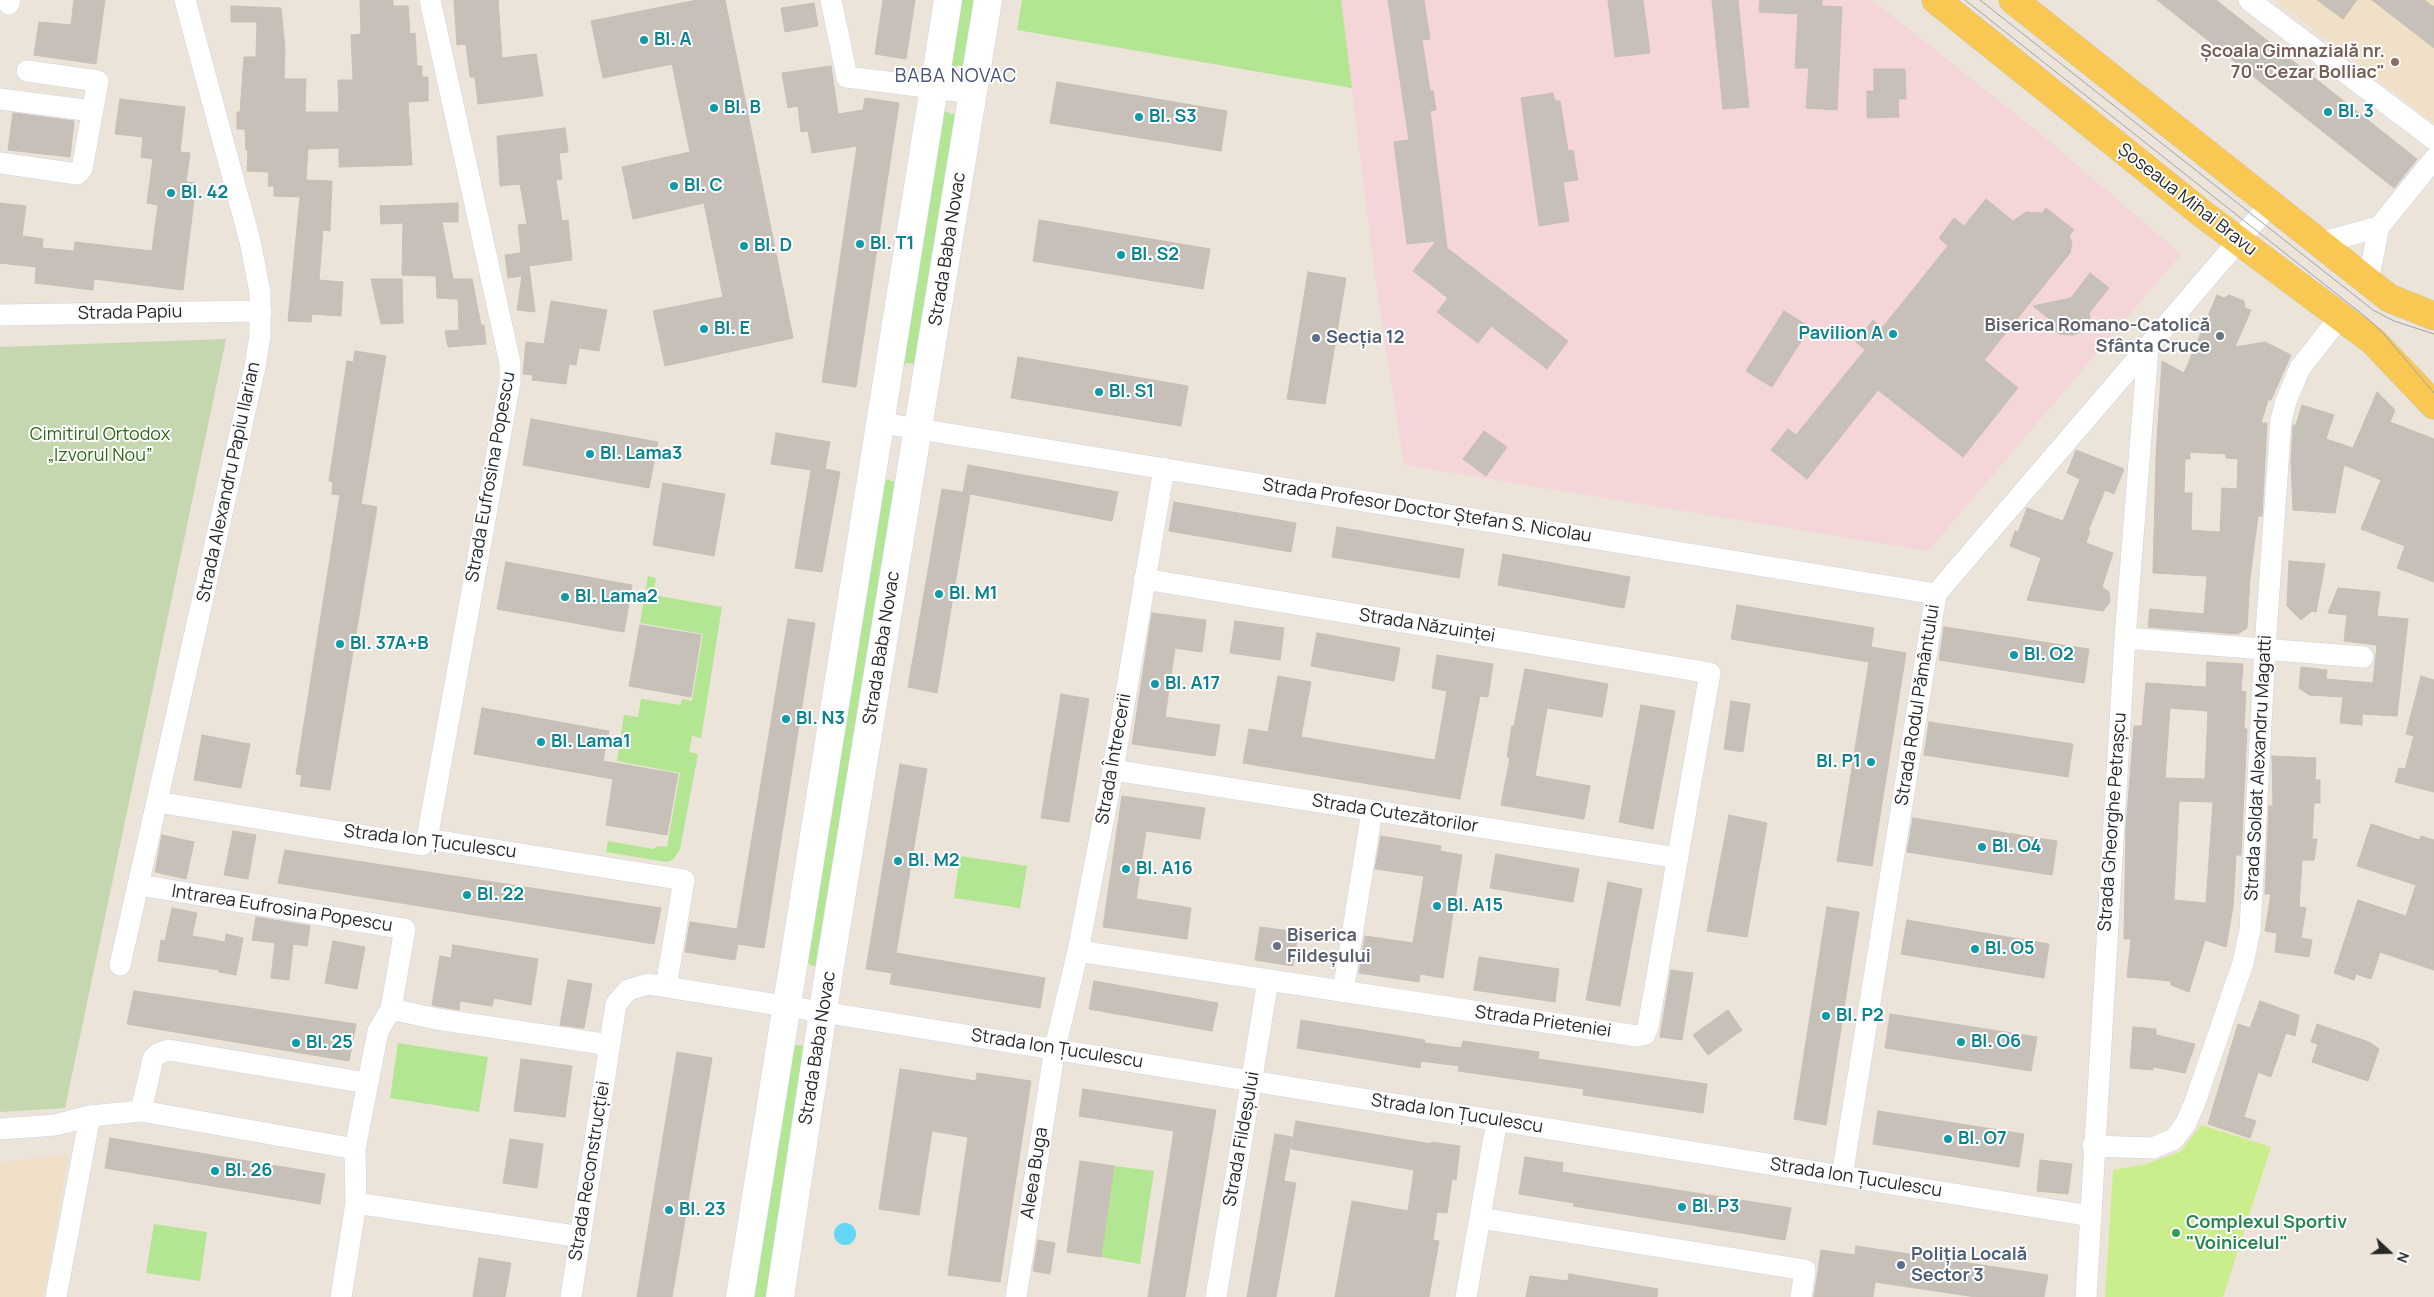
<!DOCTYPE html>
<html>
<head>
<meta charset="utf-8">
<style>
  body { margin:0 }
  #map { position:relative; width:2434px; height:1297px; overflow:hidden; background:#ece3d9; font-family:Manrope,sans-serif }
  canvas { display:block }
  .north { position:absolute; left:2364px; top:1227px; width:50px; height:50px; -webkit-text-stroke:4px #fff; paint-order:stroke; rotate:111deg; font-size:14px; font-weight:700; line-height:20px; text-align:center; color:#282828 }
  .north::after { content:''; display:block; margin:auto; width:18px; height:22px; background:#282828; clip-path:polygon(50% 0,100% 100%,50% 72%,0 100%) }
</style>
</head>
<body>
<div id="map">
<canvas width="2434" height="1297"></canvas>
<div class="north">N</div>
</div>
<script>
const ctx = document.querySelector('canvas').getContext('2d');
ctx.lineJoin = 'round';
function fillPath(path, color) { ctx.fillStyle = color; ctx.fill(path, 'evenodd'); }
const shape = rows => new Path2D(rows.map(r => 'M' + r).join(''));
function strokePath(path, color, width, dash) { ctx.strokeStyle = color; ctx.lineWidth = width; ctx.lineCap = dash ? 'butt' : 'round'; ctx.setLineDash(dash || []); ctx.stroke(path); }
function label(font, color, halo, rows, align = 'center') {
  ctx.font = font + ' Manrope,sans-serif'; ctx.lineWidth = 4; ctx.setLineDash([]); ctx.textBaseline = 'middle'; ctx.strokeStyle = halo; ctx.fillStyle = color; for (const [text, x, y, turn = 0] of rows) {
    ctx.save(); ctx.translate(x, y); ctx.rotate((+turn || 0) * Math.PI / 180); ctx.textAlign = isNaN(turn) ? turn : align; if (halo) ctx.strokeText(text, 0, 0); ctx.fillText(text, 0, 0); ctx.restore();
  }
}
fillPath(shape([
  [2276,0,2434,0,2434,123],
  [68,1155,44,1297,0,1297,0,1162]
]), '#efe0c7');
fillPath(shape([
  [1341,0,1872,0,2043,136,2181,254,1928,551,1404,465,1375,277]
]), '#f4d5d8');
fillPath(shape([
  [960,0,979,0,965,68,958,65,948,71],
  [1022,0,1341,0,1352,88,1017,30],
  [942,104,945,111,951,114,958,113,916,364,906,363,900,371],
  [882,475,885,479,895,482,818,966,813,966,804,961],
  [648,576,656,578,653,595,722,607,701,738,692,736,689,752,698,754,680,849,673,860,667,862,606,852,608,841,654,849,657,846,667,847,680,773,617,761,624,715,638,717,641,699,681,705,682,699,692,701,703,634,640,623],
  [960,856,1027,866,1020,908,954,898],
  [398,1043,488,1057,479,1112,390,1098],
  [798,1045,805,1046,770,1297,752,1297,793,1046],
  [1114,1166,1154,1171,1140,1264,1101,1257],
  [154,1224,207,1232,200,1281,146,1273]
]), '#b3e692');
fillPath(shape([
  [226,339,65,1108,0,1112,0,347]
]), '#c5d7af');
fillPath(shape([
  [2201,1125,2271,1147,2223,1297,2105,1297,2113,1170,2146,1164,2180,1152]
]), '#caee8c');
fillPath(shape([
  '834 1234a11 11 0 1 1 22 0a11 11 0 1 1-22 0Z'
]), '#65d7f5');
const building = shape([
  [74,0,105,0,96,64,34,55,39,22,71,25,74,0],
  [360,0,393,0,393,6,408,6,410,34,415,33,417,66,422,66,422,77,428,77,428,101,408,102,412,165,339,167,339,148,308,149,306,180,332,181,330,231,323,230,319,280,343,282,341,316,312,314,311,322,288,321,300,197,274,196,274,186,268,186,269,172,247,171,248,150,246,150,245,129,237,129,237,112,240,112,244,57,256,57,257,22,231,22,231,6,281,8,285,49,284,79,306,79,305,112,339,112,338,80,353,80,351,35,361,34,360,0],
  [454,0,498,0,502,58,536,54,543,96,478,104,475,77,470,77,466,44,457,45,454,0],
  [697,0,725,0,793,338,665,366,653,311,723,297,704,203,633,219,622,167,690,152,672,64,603,78,591,21,697,0],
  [883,0,915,0,906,59,875,54,883,0],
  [1388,0,1424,0,1430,39,1422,40,1430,91,1433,91,1436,110,1430,111,1447,248,1568,341,1547,369,1491,326,1478,343,1437,312,1448,298,1413,271,1436,241,1407,244,1394,142,1409,140,1388,0],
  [1608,0,1643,0,1650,53,1615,57,1608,0],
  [1712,0,1738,0,1749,107,1723,109,1712,0],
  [1760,0,1822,0,1822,6,1842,7,1837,110,1806,108,1809,68,1795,68,1798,14,1759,12,1760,0],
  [2157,0,2216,0,2417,159,2394,188,2157,0],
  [2317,0,2357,0,2343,19,2317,0],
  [2372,0,2424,0,2434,7,2434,48,2372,0],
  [814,3,818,26,785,32,781,8,814,3],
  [831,66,838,114,863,110,865,98,899,103,856,387,822,382,857,146,812,153,808,131,801,132,798,106,788,108,782,73,831,66],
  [1874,69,1905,69,1906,99,1898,99,1899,117,1867,118,1867,91,1874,91,1874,69],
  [1057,82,1227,111,1221,151,1050,123,1057,82],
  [1553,93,1555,101,1560,101,1568,151,1573,150,1578,180,1563,182,1569,221,1539,226,1521,98,1553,93],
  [120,99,185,107,180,152,190,153,186,182,196,183,183,290,94,279,93,290,35,283,36,267,0,263,0,203,26,206,22,236,43,239,42,248,74,251,75,242,152,251,158,205,147,203,153,159,141,157,143,137,115,134,120,99],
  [13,113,74,121,70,157,8,150,13,113],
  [565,128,568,152,559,153,562,179,556,180,562,221,568,220,572,260,529,266,535,312,517,310,522,276,508,278,505,255,521,253,518,225,527,224,520,184,500,186,497,136,565,128],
  [1986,199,2013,221,2026,212,2042,213,2046,208,2074,230,2069,236,2072,243,2070,253,1984,360,2018,388,1963,457,1878,390,1807,479,1771,450,1788,429,1796,435,1865,350,1856,342,1873,320,1882,328,1948,246,1939,238,1954,218,1964,226,1986,199],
  [458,203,458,222,442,222,453,279,472,279,481,325,484,325,486,344,448,347,445,331,459,330,458,299,437,298,436,276,402,275,403,223,381,224,380,206,458,203],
  [1039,220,1210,249,1203,289,1033,261,1039,220],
  [1308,272,1346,278,1325,404,1287,399,1308,272],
  [2090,273,2109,288,2089,313,2090,319,2087,329,2073,335,2059,334,2055,330,2052,321,2033,306,2071,298,2090,273],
  [371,279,402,279,403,323,381,324,371,279],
  [2217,295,2224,298,2229,295,2244,301,2245,308,2251,310,2235,347,2265,342,2291,355,2271,400,2268,400,2261,423,2267,423,2262,516,2258,516,2250,578,2247,628,2238,634,2148,627,2150,609,2204,614,2207,576,2153,573,2156,458,2162,361,2184,373,2217,295],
  [2190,452,2226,454,2226,458,2238,459,2237,489,2222,488,2220,532,2191,530,2192,493,2184,493,2185,459,2190,459,2190,452],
  [551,301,607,310,599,351,579,348,576,365,569,364,566,384,532,380,533,375,523,374,526,342,544,344,551,301],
  [1784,311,1810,327,1772,387,1746,371,1784,311],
  [355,351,386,356,361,504,377,507,330,790,300,786,302,775,296,774,340,495,332,494,333,482,329,481,347,361,353,362,355,351],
  [1018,357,1188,386,1181,426,1011,398,1018,357],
  [2377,392,2395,410,2390,422,2434,439,2434,582,2397,568,2405,546,2361,529,2381,480,2344,465,2335,513,2293,510,2291,461,2293,425,2296,425,2302,405,2334,415,2326,439,2353,448,2377,392],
  [531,419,658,442,649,488,523,465,531,419],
  [1484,431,1507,447,1486,476,1463,459,1484,431],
  [776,433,830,442,825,469,840,472,822,572,795,568,811,470,771,464,776,433],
  [2076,450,2124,469,2114,494,2105,490,2088,531,2090,531,2086,543,2113,553,2102,587,2109,592,2110,602,2103,611,2027,600,2041,558,2010,546,2015,531,2018,532,2027,508,2063,521,2080,479,2067,473,2076,450],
  [968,465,1118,492,1112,521,970,494,937,693,908,687,942,489,967,493,963,492,968,465],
  [663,483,725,494,714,556,653,545,663,483],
  [1174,502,1296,523,1291,552,1169,531,1174,502],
  [1337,527,1464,549,1459,578,1332,557,1337,527],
  [1503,554,1630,577,1624,608,1498,585,1503,554],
  [2289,561,2325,564,2316,612,2312,611,2301,620,2287,606,2289,561],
  [506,562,632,585,624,632,497,609,506,562],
  [2338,588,2380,592,2377,616,2408,619,2397,716,2362,714,2362,725,2340,723,2343,697,2309,695,2299,688,2301,667,2327,670,2326,679,2373,683,2377,645,2344,641,2347,615,2328,613,2338,588],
  [1737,605,1874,628,1871,647,1906,653,1872,866,1837,861,1869,662,1731,639,1737,605],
  [1152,613,1206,620,1202,652,1175,648,1165,717,1220,725,1215,756,1132,744,1152,613],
  [788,619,815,623,764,948,738,944,735,960,685,952,690,922,737,929,788,619],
  [1235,621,1284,628,1280,660,1230,653,1235,621],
  [640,625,701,635,691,697,629,686,640,625],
  [1944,627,2089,649,2084,683,1939,660,1944,627],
  [1317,633,1400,648,1394,681,1311,666,1317,633],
  [1437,655,1493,664,1488,697,1480,696,1460,799,1243,763,1249,729,1268,732,1278,676,1311,682,1301,737,1435,760,1447,691,1432,688,1437,655],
  [2207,662,2243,664,2241,691,2246,692,2244,729,2247,729,2241,855,2236,855,2233,907,2226,947,2205,940,2189,992,2171,985,2171,981,2127,977,2131,939,2124,939,2126,828,2134,726,2142,726,2146,683,2206,687,2207,662],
  [2170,708,2208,711,2205,779,2165,778,2170,708],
  [2179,801,2213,802,2206,903,2174,900,2179,801],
  [1525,669,1608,684,1602,717,1547,708,1535,776,1590,786,1584,819,1501,805,1510,758,1507,757,1512,726,1514,726,1525,669],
  [2421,676,2434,680,2434,792,2395,782,2399,768,2405,769,2414,736,2406,734,2421,676],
  [1061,694,1089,699,1069,822,1041,818,1061,694],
  [1731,701,1750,704,1743,752,1724,749,1731,701],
  [1641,705,1675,711,1653,829,1619,822,1641,705],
  [482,708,609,731,603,761,678,774,667,835,606,825,613,779,474,754,482,708],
  [1929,722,2073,744,2068,777,1924,755,1929,722],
  [202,735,250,744,241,788,194,780,202,735],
  [2272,756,2316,758,2315,780,2320,780,2320,803,2314,803,2312,839,2317,839,2314,860,2302,860,2299,907,2306,908,2301,938,2312,940,2309,957,2275,952,2277,933,2265,931,2271,894,2265,894,2269,806,2273,806,2272,756],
  [900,764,927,769,896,953,1045,978,1040,1008,890,984,892,973,866,969,900,764],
  [1122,796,1205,808,1200,839,1146,831,1136,899,1191,908,1187,939,1103,927,1122,796],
  [1729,815,1767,823,1747,937,1707,931,1729,815],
  [1913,818,2057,841,2052,875,1907,852,1913,818],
  [2371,824,2419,840,2421,836,2434,840,2434,970,2380,952,2371,979,2356,974,2354,980,2334,973,2358,900,2406,916,2416,885,2357,866,2371,824],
  [233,831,256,835,248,879,224,875,233,831],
  [162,835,194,842,186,879,155,872,162,835],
  [1381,836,1441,846,1440,851,1462,855,1443,978,1420,974,1419,982,1359,973,1365,936,1413,943,1424,876,1375,869,1381,836],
  [285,850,661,908,654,944,278,883,285,850],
  [1496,854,1579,869,1573,902,1490,888,1496,854],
  [1608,882,1642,889,1620,1006,1586,1000,1608,882],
  [1827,907,1859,912,1826,1125,1794,1119,1827,907],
  [172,908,197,913,192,936,225,942,226,934,243,938,236,975,219,972,219,970,158,961,161,940,165,941,172,908],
  [256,917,310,926,307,946,293,944,289,980,271,978,275,943,252,940,256,917],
  [1907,920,2049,944,2044,978,1901,954,1907,920],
  [1260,927,1298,932,1293,966,1255,960,1260,927],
  [333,941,365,947,357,989,325,983,333,941],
  [453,945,538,959,531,1005,494,998,492,1006,460,1001,459,1010,432,1005,440,956,451,958,453,945],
  [1479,957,1559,969,1555,1002,1474,990,1479,957],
  [1671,970,1693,973,1682,1040,1660,1037,1671,970],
  [568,980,592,984,584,1028,560,1025,568,980],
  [1094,981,1218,1003,1212,1031,1089,1009,1094,981],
  [134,991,356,1024,349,1061,127,1024,134,991],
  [2260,1001,2299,1015,2295,1036,2286,1033,2271,1077,2258,1072,2244,1117,2256,1121,2250,1138,2208,1124,2238,1024,2250,1028,2260,1001],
  [1728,1010,1742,1030,1708,1055,1693,1035,1728,1010],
  [1890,1014,2037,1037,2031,1071,1885,1048,1890,1014],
  [1301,1020,1425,1040,1424,1043,1461,1048,1463,1041,1539,1052,1538,1059,1707,1084,1703,1113,1583,1095,1584,1089,1458,1071,1459,1066,1421,1061,1420,1068,1297,1048,1301,1020],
  [2317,1024,2369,1042,2379,1049,2368,1081,2312,1062,2318,1044,2311,1042,2317,1024],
  [2133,1027,2156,1029,2156,1035,2195,1044,2185,1073,2153,1067,2153,1070,2130,1068,2133,1027],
  [677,1052,712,1058,672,1297,637,1297,677,1052],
  [521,1059,572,1066,565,1117,514,1111,521,1059],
  [900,1069,976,1081,977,1073,1031,1081,1000,1282,948,1275,968,1137,932,1131,919,1215,879,1209,900,1069],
  [1083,1089,1216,1110,1185,1297,1148,1297,1174,1131,1079,1116,1083,1089],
  [1878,1111,2024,1134,2019,1167,1873,1144,1878,1111],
  [1296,1121,1431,1144,1431,1142,1460,1146,1456,1180,1452,1179,1447,1213,1437,1212,1433,1240,1439,1241,1429,1297,1335,1297,1352,1201,1408,1211,1414,1170,1291,1149,1296,1121],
  [1275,1134,1292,1137,1284,1181,1296,1183,1276,1297,1247,1297,1275,1134],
  [110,1138,325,1174,320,1204,105,1168,110,1138],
  [510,1139,543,1144,537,1188,503,1183,510,1139],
  [1525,1157,1563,1163,1562,1172,1791,1208,1785,1240,1573,1206,1574,1203,1519,1194,1525,1157],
  [2040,1160,2072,1164,2068,1194,2037,1191,2040,1160],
  [1080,1161,1114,1166,1101,1257,1067,1252,1080,1161],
  [1038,1240,1055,1243,1050,1274,1033,1271,1038,1240],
  [1856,1246,2048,1275,2044,1297,1976,1297,1875,1282,1873,1297,1814,1297,1821,1250,1855,1255,1856,1246],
  [479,1258,511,1263,505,1297,473,1297,479,1258],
  [1569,1274,1658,1289,1657,1297,1526,1297,1530,1276,1568,1281,1569,1274]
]);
fillPath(building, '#c7c0b9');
strokePath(building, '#c7bfb3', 1);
const street = shape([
  [831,0,847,77,973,93],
  [2249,0,2434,139],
  [9,4,10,0],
  [0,99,92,111],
  [0,163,77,174,82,169,98,81,27,71],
  [2320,243,2379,227],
  [2368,281,2379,227,2434,159],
  [0,315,261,311],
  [882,423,1936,594],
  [2125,638,2363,657],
  [1113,770,1678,858],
  [157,802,422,845,427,839],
  [427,839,510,382,510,363,430,0],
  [427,839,684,880,666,987],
  [139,885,405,929,391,1009,378,1031,355,1149,356,1203,341,1297],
  [1078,951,1637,1036,1645,1034,1648,1027,1710,673,1144,579],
  [120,965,255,367,260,336,260,292,250,241,185,0],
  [1343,992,1372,811],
  [391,1009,437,1019,610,1045],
  [141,1111,153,1059,159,1053,169,1050,367,1083],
  [0,1129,55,1125,90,1116,141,1111,355,1149],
  [2093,1146,2153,1148,2174,1139,2186,1123,2195,1102,2243,963,2250,930,2265,648,2281,420,2286,401,2300,368,2340,317],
  [1842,1176,1936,594,2271,203],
  [356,1203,581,1237],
  [1480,1218,1805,1270,1801,1297],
  [56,1297,90,1116],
  [571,1297,616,1004,628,990,648,984,2091,1216],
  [1016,1297,1055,1048,1078,951,1113,770,1164,468],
  [1216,1297,1268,980],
  [1466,1297,1497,1120],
  [2086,1297,2125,638,2148,348]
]);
const secondary = shape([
  [740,1297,948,0],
  [780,1297,828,978,988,0]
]);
const primary = shape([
  [1936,0,2204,215,2373,341,2434,405],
  [2013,0,2389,298,2434,316]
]);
strokePath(street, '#ced3e3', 22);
strokePath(secondary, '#ced3e3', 29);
strokePath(primary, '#c7c7c7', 29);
strokePath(street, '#fff', 21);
strokePath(secondary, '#fff', 28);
strokePath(primary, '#f8c852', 28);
strokePath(shape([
  [1965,0,2367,318,2383,333,2434,393],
  [1980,0,2373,310,2394,321,2434,334]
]), '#9ca1b4', 1);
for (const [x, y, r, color] of [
  [644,40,5,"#0f9aa8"],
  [2395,62,5,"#8d6e63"],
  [714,108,5,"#0f9aa8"],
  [2328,112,5,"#0f9aa8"],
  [1139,117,5,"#0f9aa8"],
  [674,186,5,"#0f9aa8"],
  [171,193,5,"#0f9aa8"],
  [860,244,5,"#0f9aa8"],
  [744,246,5,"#0f9aa8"],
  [1121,255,5,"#0f9aa8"],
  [704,329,5,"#0f9aa8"],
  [1893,334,5,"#0f9aa8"],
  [2220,336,5,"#6b7280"],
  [1316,338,5,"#5c6f8a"],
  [1099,392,5,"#0f9aa8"],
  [590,454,5,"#0f9aa8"],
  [939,594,5,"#0f9aa8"],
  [565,597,5,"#0f9aa8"],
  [340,644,5,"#0f9aa8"],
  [2014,655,5,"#0f9aa8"],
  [1155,684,5,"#0f9aa8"],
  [786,719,5,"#0f9aa8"],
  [541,742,5,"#0f9aa8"],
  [1871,762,5,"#0f9aa8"],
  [1982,847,5,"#0f9aa8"],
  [898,861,5,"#0f9aa8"],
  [1126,869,5,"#0f9aa8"],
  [467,895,5,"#0f9aa8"],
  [1437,906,5,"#0f9aa8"],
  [1277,946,5,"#6b7280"],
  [1975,949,5,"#0f9aa8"],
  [1826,1016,5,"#0f9aa8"],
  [1961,1042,5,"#0f9aa8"],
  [296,1043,5,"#0f9aa8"],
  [1948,1139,5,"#0f9aa8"],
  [215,1171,5,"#0f9aa8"],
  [1682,1207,5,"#0f9aa8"],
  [669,1210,5,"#0f9aa8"],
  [2176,1233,5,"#2e9e5b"],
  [1901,1265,5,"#5c6f8a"]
]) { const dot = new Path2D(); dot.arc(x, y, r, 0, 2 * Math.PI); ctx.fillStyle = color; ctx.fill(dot); strokePath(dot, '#fff', 2); }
label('bold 18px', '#0d838f', '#fff', [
  ["Bl. A",654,40],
  ["Bl. B",724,108],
  ["Bl. 3",2338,112],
  ["Bl. S3",1149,117],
  ["Bl. C",684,186],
  ["Bl. 42",181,193],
  ["Bl. T1",870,244],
  ["Bl. D",754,246],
  ["Bl. S2",1131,255],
  ["Bl. E",714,329],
  ["Pavilion A",1883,334,"right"],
  ["Bl. S1",1109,392],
  ["Bl. Lama3",600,454],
  ["Bl. M1",949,594],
  ["Bl. Lama2",575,597],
  ["Bl. 37A+B",350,644],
  ["Bl. O2",2024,655],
  ["Bl. A17",1165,684],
  ["Bl. N3",796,719],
  ["Bl. Lama1",551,742],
  ["Bl. P1",1861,762,"right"],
  ["Bl. O4",1992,847],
  ["Bl. M2",908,861],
  ["Bl. A16",1136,869],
  ["Bl. 22",477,895],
  ["Bl. A15",1447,906],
  ["Bl. O5",1985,949],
  ["Bl. P2",1836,1016],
  ["Bl. O6",1971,1042],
  ["Bl. 25",306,1043],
  ["Bl. O7",1958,1139],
  ["Bl. 26",225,1171],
  ["Bl. P3",1692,1207],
  ["Bl. 23",679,1210]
], 'left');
label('bold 18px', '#785e54', '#fff', [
  ["Școala Gimnazială nr.",2385,52],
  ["70 \"Cezar Bolliac\"",2385,73]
], 'right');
label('18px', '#282828', '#fff', [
  ["Șoseaua Mihai Bravu",2187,200,38],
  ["Strada Baba Novac",948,249,-81],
  ["Strada Papiu",130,313,-1],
  ["Strada Eufrosina Popescu",491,477,-80],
  ["Strada Alexandru Papiu Ilarian",229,482,-78],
  ["Strada Profesor Doctor Ștefan S. Nicolau",1427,511,9],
  ["Strada Năzuinței",1427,626,9],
  ["Strada Baba Novac",882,648,-81],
  ["Strada Rodul Pământului",1918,705,-81],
  ["Strada Întrecerii",1114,759,-80],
  ["Strada Soldat Alexandru Magatti",2259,768,-87],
  ["Strada Cutezătorilor",1395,814,9],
  ["Strada Gheorghe Petrașcu",2113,822,-86],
  ["Strada Ion Țuculescu",430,842,7],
  ["Intrarea Eufrosina Popescu",282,909,9],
  ["Strada Prieteniei",1543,1022,8],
  ["Strada Baba Novac",818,1048,-81],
  ["Strada Ion Țuculescu",1057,1049,9],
  ["Strada Ion Țuculescu",1457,1114,9],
  ["Strada Fildeșului",1242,1139,-80],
  ["Strada Reconstrucției",590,1171,-81],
  ["Aleea Buga",1035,1173,-81],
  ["Strada Ion Țuculescu",1856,1178,9]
]);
label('bold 18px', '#5b616d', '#fff', [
  ["Biserica Romano-Catolică",2210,326],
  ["Sfânta Cruce",2210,347],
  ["Biserica",1287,936,"left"],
  ["Fildeșului",1287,957,"left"]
], 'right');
label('bold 18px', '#4e5e75', '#fff', [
  ["Secția 12",1326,338],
  ["Poliția Locală",1911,1255],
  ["Sector 3",1911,1276]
], 'left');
label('18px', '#2b6915', '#fff', [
  ["Cimitirul Ortodox",100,435],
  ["„Izvorul Nou”",100,456]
]);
label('bold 18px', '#27864d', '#fff', [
  ["Complexul Sportiv",2186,1223],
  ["\"Voinicelul\"",2186,1244]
], 'left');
ctx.letterSpacing = '1px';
label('19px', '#47537b', '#fff', [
  ["BABA NOVAC",956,77]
]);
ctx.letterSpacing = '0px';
</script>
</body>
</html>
